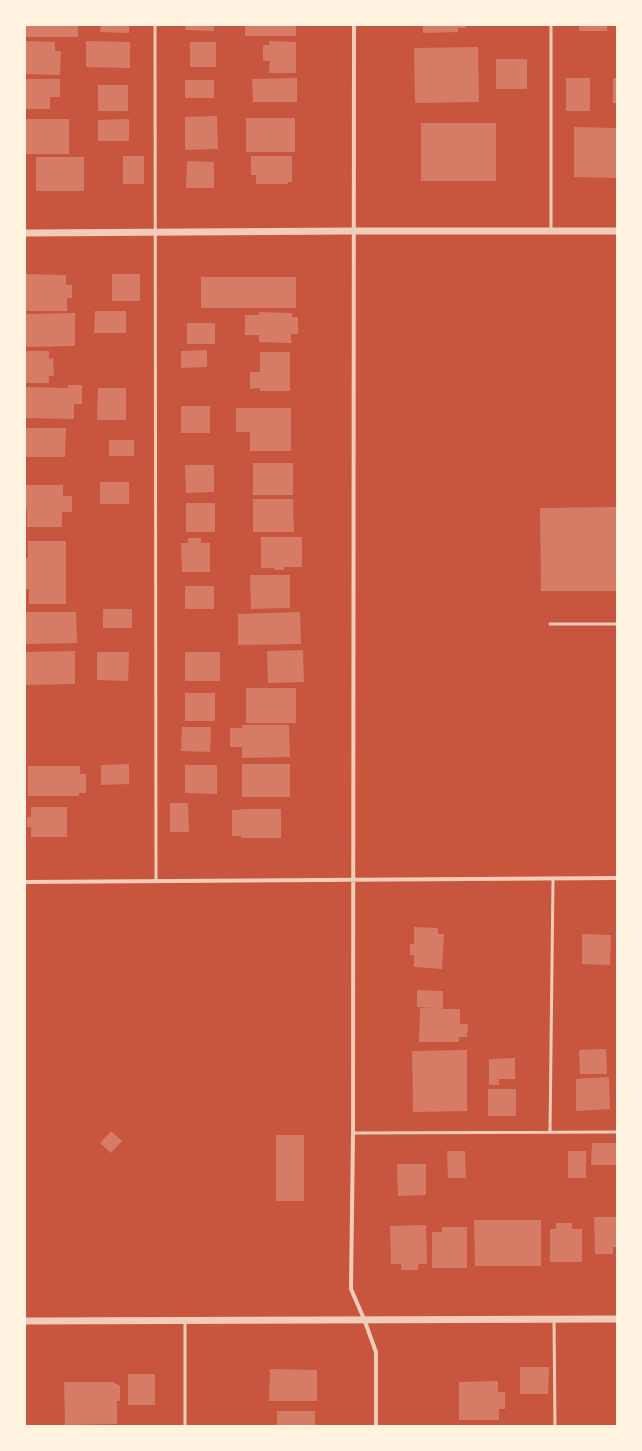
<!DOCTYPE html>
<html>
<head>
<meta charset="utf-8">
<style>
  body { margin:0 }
  #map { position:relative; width:642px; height:1451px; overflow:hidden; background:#c8553d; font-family:"Playfair Display",serif }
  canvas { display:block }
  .frame { position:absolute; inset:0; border:26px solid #fff3e0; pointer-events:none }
</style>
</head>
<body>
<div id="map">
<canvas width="642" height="1451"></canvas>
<div class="frame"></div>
</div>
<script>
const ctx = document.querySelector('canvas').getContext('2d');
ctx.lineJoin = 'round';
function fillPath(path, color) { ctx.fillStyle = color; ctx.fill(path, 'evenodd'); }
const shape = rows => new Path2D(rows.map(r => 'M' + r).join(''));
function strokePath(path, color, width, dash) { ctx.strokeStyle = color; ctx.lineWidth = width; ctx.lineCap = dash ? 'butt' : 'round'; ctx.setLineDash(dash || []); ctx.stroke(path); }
fillPath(shape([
  [25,25,78,25,78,37,25,37],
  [101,25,129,25,129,33,100,32],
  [186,25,214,25,214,31,185,30],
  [245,25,296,25,296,36,245,36],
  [423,25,466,25,466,28,458,28,458,32,423,33],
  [579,25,607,25,607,31,579,31],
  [25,41,55,42,55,51,61,51,60,75,25,74],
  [86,41,130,42,130,68,86,67],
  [269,41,296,42,296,73,269,73,270,61,263,61,263,45,269,45],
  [190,42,216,42,216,67,190,67],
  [478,47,479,102,415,103,414,48],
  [496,59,527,59,527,89,496,89],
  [297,78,297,102,253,102,252,79],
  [566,78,590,78,590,111,566,111],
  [613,78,617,78,617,103,613,103],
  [25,79,60,79,60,97,50,97,50,109,25,109],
  [185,80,214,80,214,98,185,98],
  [98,85,128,85,128,111,98,111],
  [217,116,218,149,185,150,185,117],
  [246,118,295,118,295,152,246,152],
  [25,119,69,119,69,154,25,154],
  [129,119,129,141,98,141,98,120],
  [421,123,496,123,496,181,421,181],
  [574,127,617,128,617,178,574,177],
  [123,156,144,156,144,184,123,184],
  [251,156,292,156,292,182,288,182,288,184,256,184,256,175,251,175],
  [36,157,84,157,84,191,36,191],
  [187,161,214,162,214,188,186,188],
  [25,274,66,275,66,285,72,285,72,298,67,298,67,311,25,311],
  [112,274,140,274,140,301,112,301],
  [201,277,296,277,296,308,201,308],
  [95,311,126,311,126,333,94,333],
  [259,312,292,313,292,317,298,317,298,334,291,334,291,343,259,342,259,335,245,335,245,315,259,315],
  [75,313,75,346,25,347,25,314],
  [187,323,215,323,215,344,187,344],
  [207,350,207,367,181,368,181,351],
  [25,351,49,351,49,359,53,358,54,376,49,376,49,383,25,383],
  [260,352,290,352,290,391,260,391,260,388,250,389,250,372,260,372],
  [68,385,82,385,82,404,74,404,74,419,25,418,25,387,68,388],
  [98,388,126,388,126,420,97,420],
  [181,406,210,406,210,433,181,433],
  [236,408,291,408,291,451,250,451,250,432,236,432],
  [25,428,66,428,65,457,25,457],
  [109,440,134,440,134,456,109,456],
  [253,463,293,463,293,495,253,495],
  [185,465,214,465,214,492,186,493],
  [100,482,129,482,129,504,100,504],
  [25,485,63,485,63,496,72,496,72,512,62,512,62,527,27,527,27,510,25,510],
  [253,499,293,499,294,532,253,532],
  [186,503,215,503,215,532,186,532],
  [617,507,617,591,541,591,540,508],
  [261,537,302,537,302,567,284,567,284,570,274,570,274,568,261,568],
  [188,538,201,538,201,543,210,543,210,572,182,572,181,543,188,543],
  [28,541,66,541,66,604,29,604,29,589,25,589,25,558,28,558],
  [250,575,290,575,290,608,251,609],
  [185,586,214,586,214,609,185,609],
  [103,609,132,609,132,628,103,628],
  [25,612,76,612,77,643,26,644],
  [300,612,301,644,238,645,238,614],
  [303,650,304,682,268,683,267,651],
  [75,651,75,684,25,685,25,652],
  [97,652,129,652,128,681,97,680],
  [185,652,220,652,220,681,185,681],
  [246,688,296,688,296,723,246,723],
  [185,693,215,693,215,721,185,721],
  [242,725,289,725,290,757,242,758,242,747,230,747,230,728,242,728],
  [182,727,211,727,210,752,181,751],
  [129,764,129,784,101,785,101,765],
  [242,764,290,764,290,797,242,797],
  [185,765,217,765,217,794,185,793],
  [28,766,80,766,80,774,86,774,86,793,79,793,79,796,28,796],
  [170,803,188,803,189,832,170,832],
  [31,807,67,807,67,837,31,837,31,827,27,827,27,817,31,817],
  [241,809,281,809,281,838,241,838,241,836,232,836,232,810,241,810],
  [414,927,438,928,438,934,444,934,442,969,414,967,414,955,410,955,410,944,414,944],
  [582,934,611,935,610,965,582,964],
  [417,990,443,991,443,1009,460,1009,460,1024,468,1024,467,1037,459,1037,459,1042,419,1042,420,1008,436,1008,417,1007],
  [606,1049,607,1074,580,1074,579,1050],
  [467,1050,467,1111,413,1112,412,1051],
  [515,1058,515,1079,499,1079,499,1085,489,1085,489,1059],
  [609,1077,610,1109,576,1111,576,1079],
  [488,1089,516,1089,516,1116,488,1116],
  [111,1131,122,1141,111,1153,100,1143],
  [276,1135,304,1135,304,1201,276,1201],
  [592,1143,617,1143,617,1165,591,1165],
  [447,1151,465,1151,466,1178,448,1178],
  [568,1151,586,1151,586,1178,568,1178],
  [397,1164,426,1164,426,1195,398,1196],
  [594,1217,617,1217,617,1247,613,1247,613,1254,595,1254],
  [474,1220,541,1220,541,1266,475,1266],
  [556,1223,572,1223,572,1229,582,1229,582,1262,550,1262,550,1229,556,1229],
  [426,1225,427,1264,418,1264,418,1270,401,1270,401,1264,391,1264,390,1226],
  [442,1227,467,1227,467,1268,432,1268,432,1232,442,1232],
  [520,1367,549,1367,548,1394,520,1394],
  [270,1369,317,1370,317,1401,269,1401],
  [128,1374,155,1374,155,1405,128,1405],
  [498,1381,498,1392,505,1392,505,1409,499,1409,499,1420,459,1420,459,1382],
  [64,1382,113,1382,120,1386,120,1401,117,1401,117,1424,65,1425],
  [277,1411,315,1411,315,1426,277,1426]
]), '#d67c66');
strokePath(shape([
  [155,25,156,881],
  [551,25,551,231],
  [550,624,617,624],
  [550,1132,553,879],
  [353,1133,617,1132],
  [554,1319,555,1426],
  [185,1320,185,1426]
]), '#f1ccb7', 3);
strokePath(shape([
  [354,25,353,1133,351,1289,364,1319,376,1352,376,1426],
  [25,882,617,878]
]), '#f1ccb7', 4);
strokePath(shape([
  [25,233,353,231,617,231],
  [25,1321,617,1319]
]), '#f1ccb7', 7);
</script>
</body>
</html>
